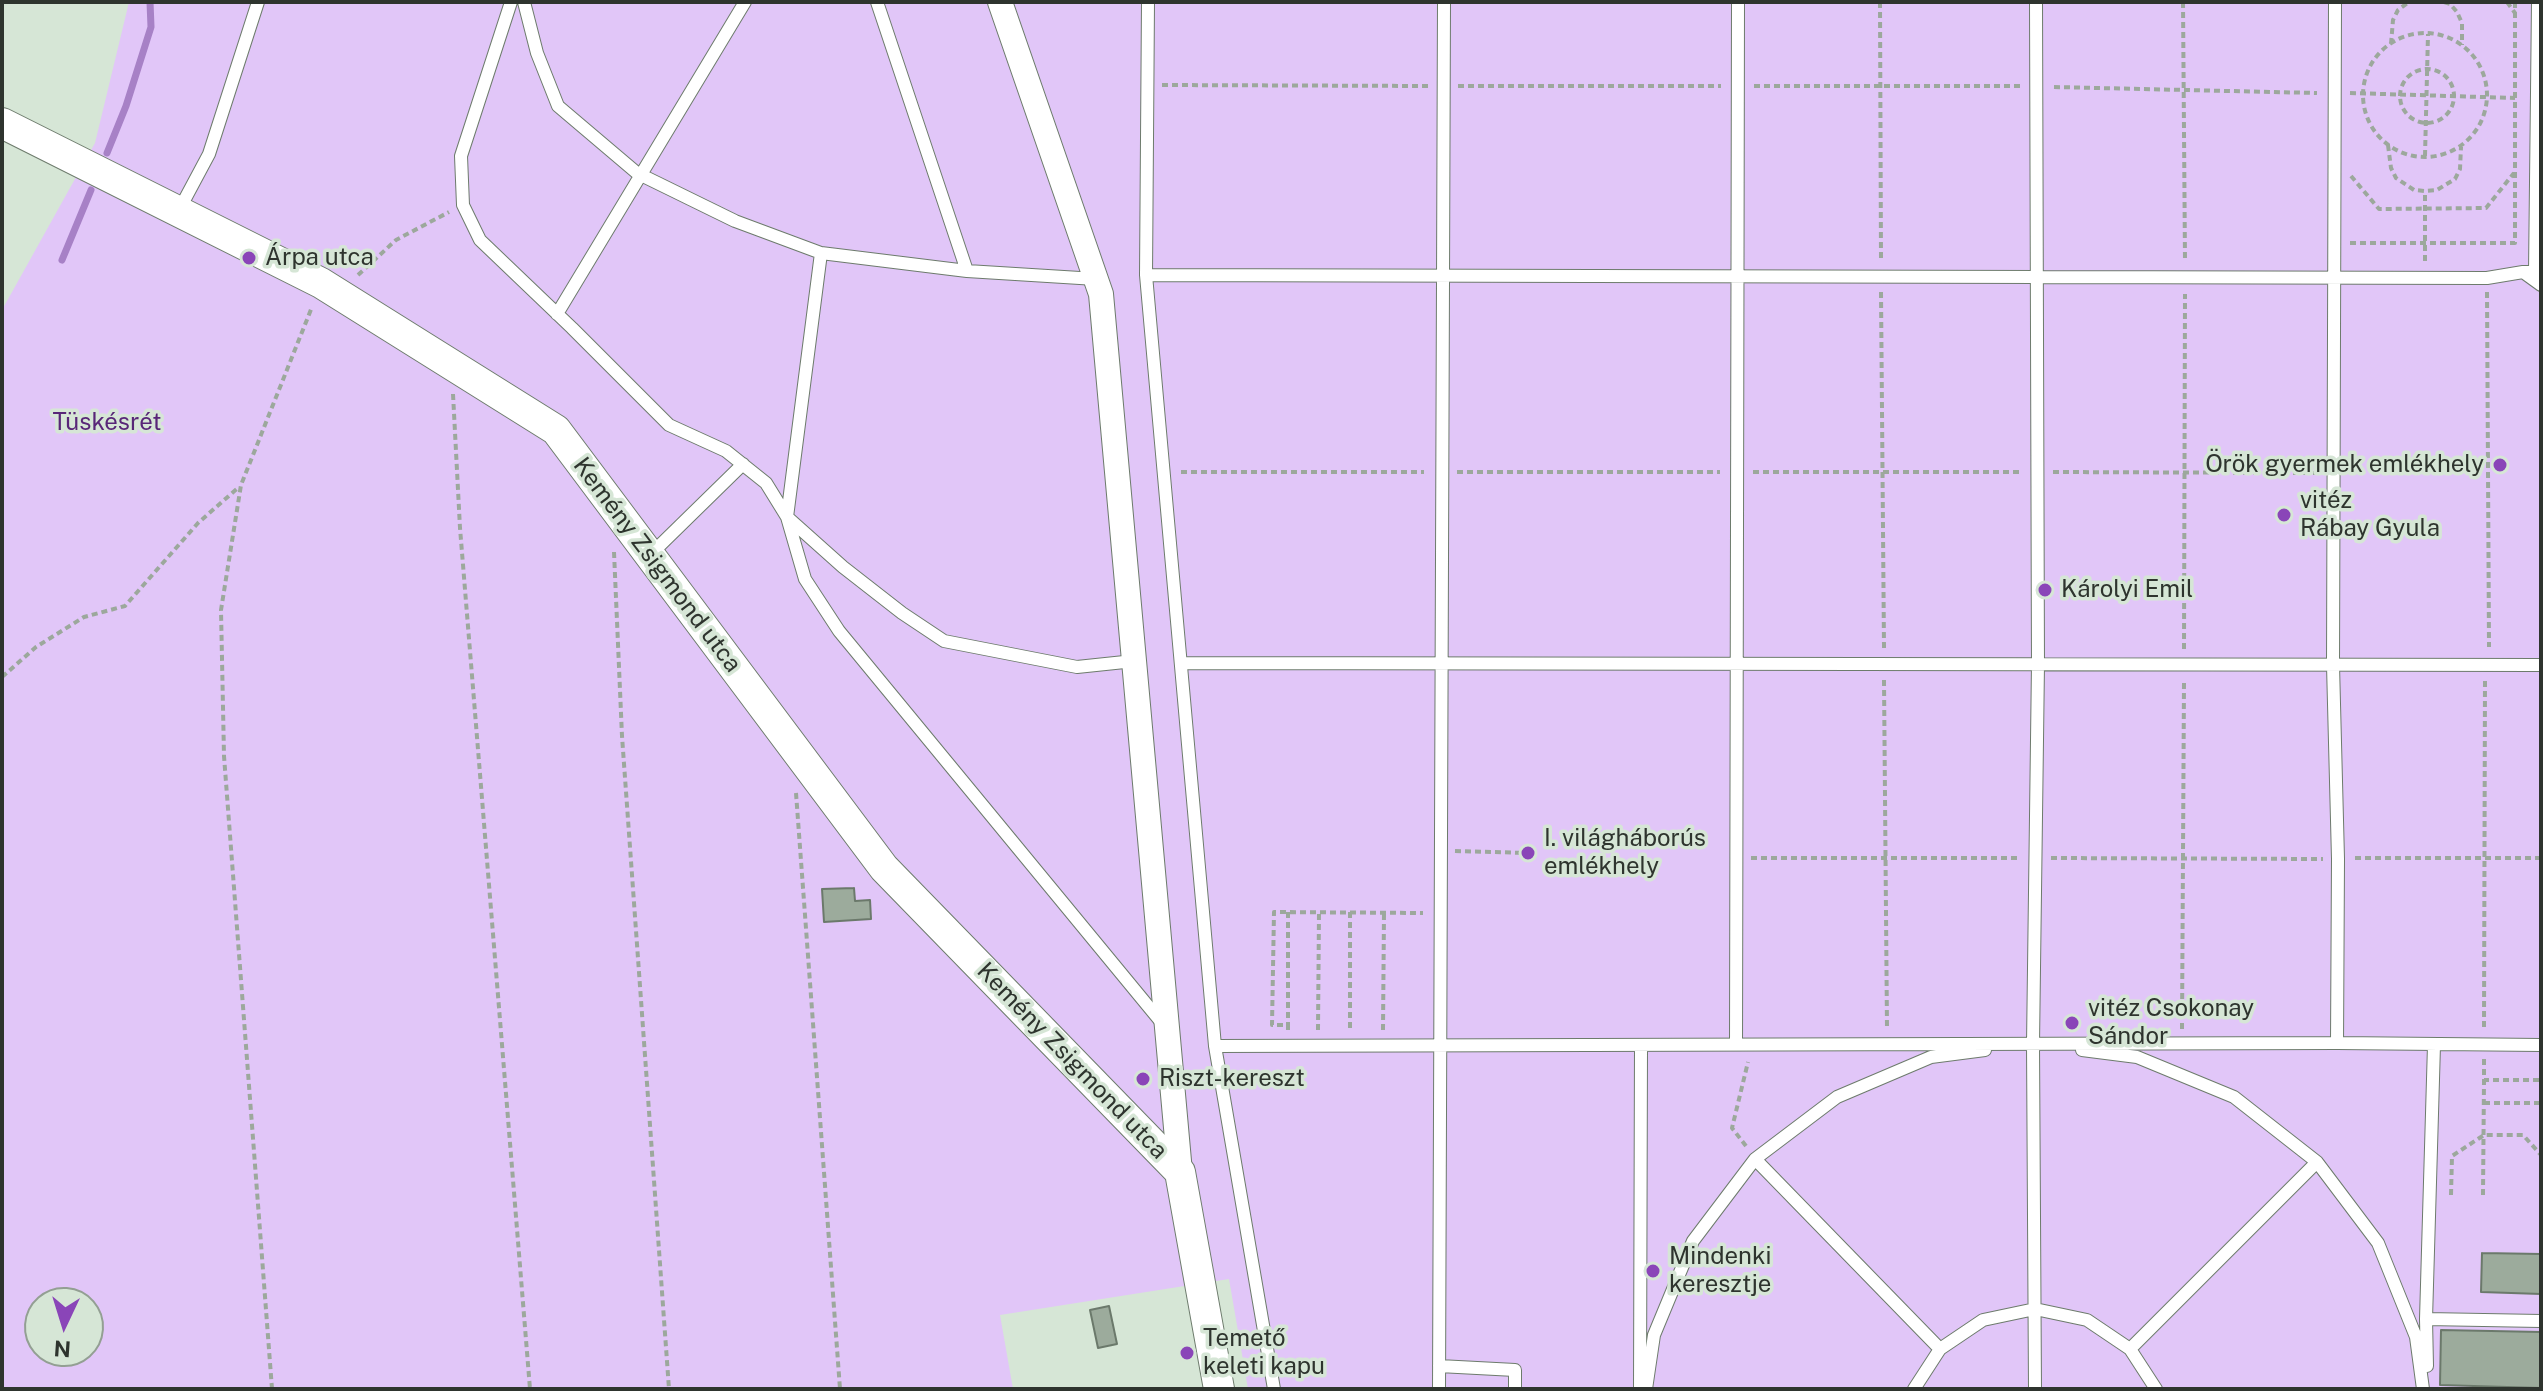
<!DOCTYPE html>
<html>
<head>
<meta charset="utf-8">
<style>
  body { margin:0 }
  #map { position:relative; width:2543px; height:1391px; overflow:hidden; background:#d6e6d6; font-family:"Public Sans",sans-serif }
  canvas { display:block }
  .frame { position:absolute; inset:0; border:4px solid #2e342e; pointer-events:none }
  .north { position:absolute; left:24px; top:1287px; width:80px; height:80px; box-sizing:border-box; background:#d6e6d6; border:2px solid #939f93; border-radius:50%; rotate:184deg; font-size:22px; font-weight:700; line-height:32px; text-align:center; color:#2e342e }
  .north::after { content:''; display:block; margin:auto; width:28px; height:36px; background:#8a45b8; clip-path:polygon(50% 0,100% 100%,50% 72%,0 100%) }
</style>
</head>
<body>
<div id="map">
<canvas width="2543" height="1391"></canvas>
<div class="frame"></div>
<div class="north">N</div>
</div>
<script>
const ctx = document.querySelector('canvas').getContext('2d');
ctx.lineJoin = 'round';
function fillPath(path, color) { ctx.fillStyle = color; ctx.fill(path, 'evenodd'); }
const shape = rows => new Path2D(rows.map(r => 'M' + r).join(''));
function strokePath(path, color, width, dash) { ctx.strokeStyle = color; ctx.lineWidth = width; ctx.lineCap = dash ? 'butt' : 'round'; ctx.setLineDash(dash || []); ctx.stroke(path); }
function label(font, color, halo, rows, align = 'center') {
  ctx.font = font + ' "Public Sans",sans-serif'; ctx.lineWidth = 7; ctx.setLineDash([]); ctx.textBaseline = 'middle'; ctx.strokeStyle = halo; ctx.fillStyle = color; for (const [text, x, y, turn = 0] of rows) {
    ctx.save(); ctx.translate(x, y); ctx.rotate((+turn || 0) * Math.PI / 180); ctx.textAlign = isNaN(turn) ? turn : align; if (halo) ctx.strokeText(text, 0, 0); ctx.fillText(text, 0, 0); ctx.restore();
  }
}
fillPath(shape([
  [129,2,2541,2,2541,1389,1248,1389,1229,1279,1000,1315,1013,1389,2,1389,2,310,95,143],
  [40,1303,88,1303,88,1351,40,1351]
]), '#e1c6f8');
strokePath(shape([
  [107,153,126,106,151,27,150,2],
  [62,260,91,190]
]), '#a781c6', 7);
const building = shape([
  [854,888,855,901,870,900,871,919,824,922,822,889,854,888],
  [2482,1253,2541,1254,2541,1294,2481,1292,2482,1253],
  [1109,1306,1117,1344,1098,1348,1090,1310,1109,1306],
  [2441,1330,2541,1332,2541,1388,2440,1385,2441,1330]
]);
fillPath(building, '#9cab9c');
strokePath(building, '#6b796b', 2);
const service = shape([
  [511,2,461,156,463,205,480,240,572,328,669,425,726,451,766,483,787,517,805,579,839,631,1162,1023],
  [524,2,537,53,558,106,637,173,735,221,821,253,967,271,1096,279],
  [877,2,967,271],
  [1148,2,1146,275,1215,1046,1274,1389],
  [2335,2,2333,665,2338,859,2337,1043],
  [178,212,209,154,258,2],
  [821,253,787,517,843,567,902,613,944,641,1077,667,1134,661],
  [2523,272,2541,285],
  [2535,272,2538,2],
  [1146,275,2487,278,2523,272,2541,272],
  [557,314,745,2],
  [650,555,743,464],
  [1181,663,2541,665],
  [1736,1044,1738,2],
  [1215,1046,2337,1043,2541,1045],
  [2082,1050,2137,1057,2234,1097,2317,1162,2378,1243,2416,1337,2423,1389],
  [1755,1159,1940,1349],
  [2426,1319,2541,1321],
  [2130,1349,2317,1162],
  [1439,1366,1515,1370,1515,1389],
  [2427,1366,2426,1319,2434,1045],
  [1640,1387,1641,1046],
  [1439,1389,1444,2],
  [1646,1389,1654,1335,1693,1241,1755,1159,1837,1097,1931,1057,1985,1050],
  [1914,1389,1940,1349,1983,1320,2035,1309,2087,1320,2130,1349,2156,1389],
  [2035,1389,2033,1044,2038,664,2036,2]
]);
const minor = shape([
  [1000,2,1101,294,1180,1172]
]);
const tertiary = shape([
  [2,123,321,283,556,430,884,868,1180,1172,1219,1389]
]);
strokePath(service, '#6d7b6c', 14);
strokePath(minor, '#6d7b6c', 26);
strokePath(tertiary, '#6d7b6c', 32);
strokePath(shape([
  [1880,2,1881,260],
  [2183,2,2185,261],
  [2444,2,2450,4,2457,12,2462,23,2462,45],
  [2507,2,2515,13],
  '2363 95a62 62 0 1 1 124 0a62 62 0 1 1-124 0Z',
  [2391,44,2393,20,2398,10,2409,2],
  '2400 96a27 27 0 1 1 54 0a27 27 0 1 1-54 0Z',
  [1162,85,1429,86],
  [1458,86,1721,86],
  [1754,86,2021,86],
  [2054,87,2317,93],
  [2350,93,2515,98],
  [2388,145,2391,168,2396,178,2414,190,2425,191,2437,190,2455,179,2460,169,2461,147],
  [2425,156,2428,34],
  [2351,176,2379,209,2486,208,2514,173],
  [2350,243,2515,243,2515,2],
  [2425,261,2425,191],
  [358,275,396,240,449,212],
  [1881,292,1884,648],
  [2487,292,2489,647],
  [453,394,460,528,530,1389],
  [1181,472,1424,472],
  [1457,472,1720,472],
  [1753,472,2020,472],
  [2053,472,2316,473],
  [614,552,622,736,669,1389],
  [2184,649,2185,294],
  [2,677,36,647,84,617,125,606,198,523,239,487],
  [1884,680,1887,1028],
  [796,793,840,1389],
  [1455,851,1528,853],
  [1751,858,2019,858],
  [2051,858,2323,859],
  [2355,858,2541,858],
  [1288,912,1288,1025],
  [1350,912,1350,1030],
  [2484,1027,2485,679],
  [2182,1029,2184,682],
  [1288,1030,1288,1025,1272,1025,1274,912,1423,913],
  [1318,1030,1319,912],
  [1383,1030,1384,913],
  [2484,1059,2484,1080,2541,1080],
  [2484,1103,2541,1103],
  [1746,1146,1732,1128,1748,1062],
  [2451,1195,2452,1156,2484,1135,2523,1135,2541,1155],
  [2483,1195,2484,1080],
  [272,1389,224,756,221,610,241,485,312,307],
  [2503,1389,2503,1387]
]), '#9ca89c', 4, [6, 4]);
strokePath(service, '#fff', 12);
strokePath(minor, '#fff', 24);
strokePath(tertiary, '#fff', 30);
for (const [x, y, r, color] of [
  [249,258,8,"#8a45b8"],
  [2500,465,8,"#8a45b8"],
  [2284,515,8,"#8a45b8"],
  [2045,590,8,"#8a45b8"],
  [1528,853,8,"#8a45b8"],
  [2072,1023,8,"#8a45b8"],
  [1143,1079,8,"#8a45b8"],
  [1653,1271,8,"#8a45b8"],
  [1187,1353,8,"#8a45b8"]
]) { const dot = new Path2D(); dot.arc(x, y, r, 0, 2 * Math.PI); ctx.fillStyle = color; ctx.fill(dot); strokePath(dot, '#d6e6d6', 3); }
label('24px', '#2e342e', '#d6e6d6', [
  ["Árpa utca",265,258],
  ["Örök gyermek emlékhely",2484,465,"right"],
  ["vitéz",2300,501],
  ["Rábay Gyula",2300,529],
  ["Károlyi Emil",2061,590],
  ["I. világháborús",1544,839],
  ["emlékhely",1544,867],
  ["vitéz Csokonay",2088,1009],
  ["Sándor",2088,1037],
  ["Riszt-kereszt",1159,1079],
  ["Mindenki",1669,1257],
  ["keresztje",1669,1285],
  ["Temető",1203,1339],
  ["keleti kapu",1203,1367]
], 'left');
label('24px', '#582678', '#d6e6d6', [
  ["Tüskésrét",107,423]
]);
label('24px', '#2e342e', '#d6e6d6', [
  ["Kemény Zsigmond utca",657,565,53],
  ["Kemény Zsigmond utca",1072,1061,46]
]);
</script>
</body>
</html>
